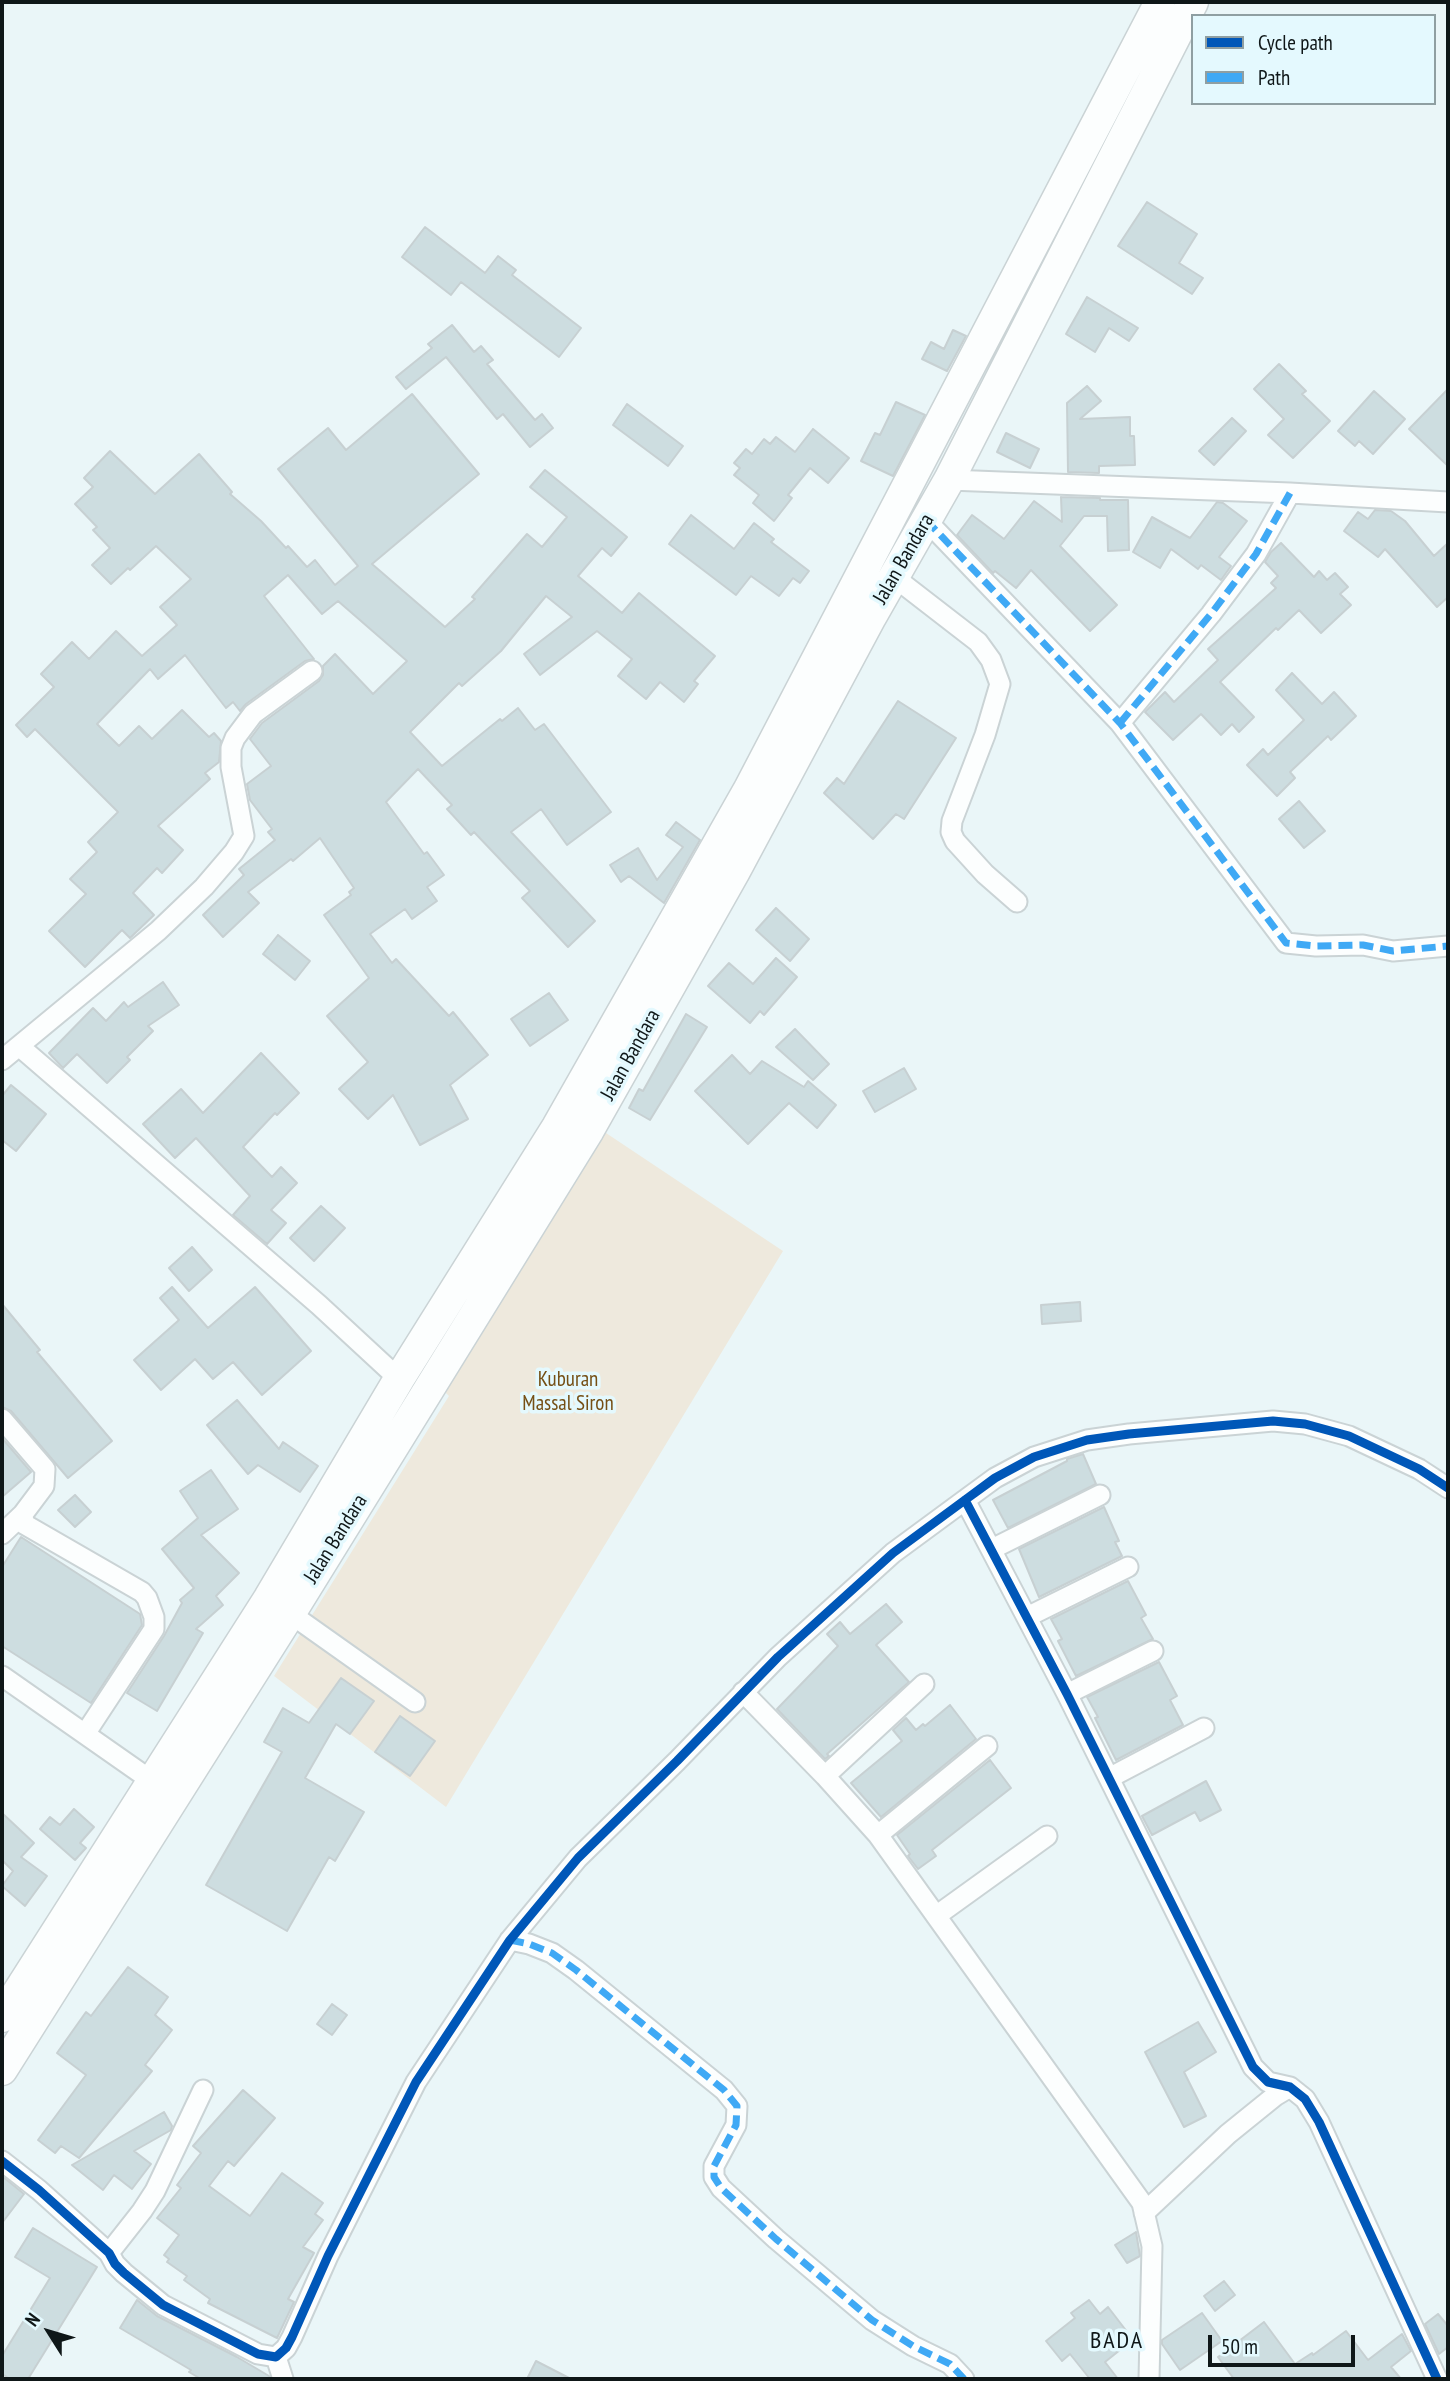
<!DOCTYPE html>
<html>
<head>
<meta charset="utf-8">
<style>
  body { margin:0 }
  #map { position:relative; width:1450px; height:2381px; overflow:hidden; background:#eaf6f8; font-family:"PT Sans Narrow",sans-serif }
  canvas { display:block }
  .frame { position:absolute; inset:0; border:4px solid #0f1718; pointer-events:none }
  .legend { position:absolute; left:1191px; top:14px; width:245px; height:91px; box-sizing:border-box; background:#e4f9fe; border:2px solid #8f9fa2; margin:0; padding:9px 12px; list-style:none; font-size:21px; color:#0f1718 }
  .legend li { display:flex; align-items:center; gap:14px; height:35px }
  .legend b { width:35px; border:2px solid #8f9fa2 }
  .north { position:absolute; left:14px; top:2297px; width:70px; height:70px; -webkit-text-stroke:5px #e4f9fe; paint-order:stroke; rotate:307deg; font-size:19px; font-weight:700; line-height:28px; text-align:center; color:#0f1718 }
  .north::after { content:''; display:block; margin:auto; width:24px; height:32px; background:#0f1718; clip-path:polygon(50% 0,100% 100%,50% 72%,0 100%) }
  .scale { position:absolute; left:1208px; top:2335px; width:147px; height:32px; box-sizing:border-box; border:4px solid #0f1718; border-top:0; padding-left:9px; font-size:21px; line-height:24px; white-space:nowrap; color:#0f1718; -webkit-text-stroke:5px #e4f9fe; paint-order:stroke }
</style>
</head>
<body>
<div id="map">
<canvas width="1450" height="2381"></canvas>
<div class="frame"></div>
<ul class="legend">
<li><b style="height:9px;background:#0057b8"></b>Cycle path</li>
<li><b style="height:9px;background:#3fa9f5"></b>Path</li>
</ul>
<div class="north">N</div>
<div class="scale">50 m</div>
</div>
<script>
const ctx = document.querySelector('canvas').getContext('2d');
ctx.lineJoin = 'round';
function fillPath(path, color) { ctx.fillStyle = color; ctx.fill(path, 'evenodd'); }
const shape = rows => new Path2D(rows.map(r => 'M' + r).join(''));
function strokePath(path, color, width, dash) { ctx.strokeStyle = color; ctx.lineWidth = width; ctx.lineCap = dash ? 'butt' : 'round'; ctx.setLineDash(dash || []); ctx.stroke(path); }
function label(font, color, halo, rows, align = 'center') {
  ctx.font = font + ' "PT Sans Narrow",sans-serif'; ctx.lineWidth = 7; ctx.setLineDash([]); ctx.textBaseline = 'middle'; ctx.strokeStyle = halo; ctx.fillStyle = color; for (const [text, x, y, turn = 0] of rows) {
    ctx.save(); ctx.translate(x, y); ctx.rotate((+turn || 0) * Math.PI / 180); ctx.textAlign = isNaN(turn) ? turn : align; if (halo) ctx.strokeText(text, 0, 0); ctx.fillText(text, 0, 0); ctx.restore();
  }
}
fillPath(shape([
  [600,1129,783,1251,446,1807,274,1676,449,1396,440,1387]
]), '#eee9dd');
const building = shape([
  [1147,202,1197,234,1179,263,1203,278,1192,294,1118,246,1147,202],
  [425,227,485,273,498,256,516,270,512,275,581,328,559,357,461,282,451,295,402,257,425,227],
  [1087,297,1138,328,1129,341,1109,328,1095,352,1066,334,1087,297],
  [452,325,474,352,481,346,493,360,487,364,535,420,542,414,553,428,530,447,503,414,497,419,446,357,406,389,396,377,432,348,428,344,452,325],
  [953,330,966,336,947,371,922,359,931,342,944,349,953,330],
  [1279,364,1306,391,1302,394,1330,421,1293,458,1268,435,1284,419,1254,389,1279,364],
  [1087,386,1101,401,1080,419,1130,417,1130,436,1134,436,1135,465,1099,466,1099,473,1068,472,1067,403,1087,386],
  [1448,389,1448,466,1409,429,1448,389],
  [1374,391,1405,419,1373,454,1359,441,1355,446,1338,431,1374,391],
  [412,394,479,474,372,564,445,627,475,599,472,597,527,534,542,547,567,517,530,487,545,470,627,537,611,556,602,548,578,576,622,613,639,593,715,656,694,681,698,684,684,702,660,682,646,699,618,676,632,659,597,631,540,675,524,654,572,617,546,596,501,651,462,686,459,683,410,732,442,766,500,719,502,721,518,708,535,730,544,724,611,812,567,845,541,809,511,832,595,921,568,947,522,898,530,891,474,832,471,835,447,809,452,805,418,769,386,802,424,854,427,852,444,875,427,887,437,901,412,919,405,909,370,934,392,963,396,959,449,1016,453,1012,488,1055,450,1085,468,1119,420,1145,393,1095,368,1119,339,1089,368,1062,327,1016,369,978,324,915,351,895,349,892,354,888,320,838,293,861,291,859,248,892,259,903,223,937,203,915,244,875,239,869,275,840,268,832,272,829,250,800,247,784,271,766,250,739,262,723,319,681,323,675,323,666,335,654,373,694,407,661,338,601,322,614,288,575,264,596,314,659,305,661,246,704,240,711,233,702,226,708,185,655,158,679,150,669,97,724,119,746,139,726,152,739,182,710,209,737,214,733,221,741,219,762,205,773,210,779,158,826,183,850,162,873,157,868,133,893,154,915,130,938,122,930,85,967,49,931,86,894,70,879,97,852,88,842,118,812,35,729,27,737,16,725,54,687,41,674,72,642,89,659,116,631,142,656,177,625,160,607,191,579,156,546,130,570,128,568,111,584,92,565,110,548,93,530,97,527,75,504,93,487,84,478,110,451,155,494,199,454,232,492,230,494,261,521,286,548,288,546,307,567,315,560,335,585,358,566,278,469,328,428,346,450,412,394],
  [896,402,925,415,893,476,861,461,875,433,880,435,896,402],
  [627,404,683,446,668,466,613,425,627,404],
  [1232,418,1246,431,1214,465,1199,451,1232,418],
  [813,429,849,458,828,483,810,468,788,495,792,498,774,521,753,503,759,495,734,475,740,468,734,463,746,449,752,454,764,439,770,444,776,437,795,452,813,429],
  [1006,433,1039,449,1030,468,997,452,1006,433],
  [1061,497,1100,498,1100,500,1128,500,1129,550,1108,551,1107,516,1084,516,1060,546,1117,605,1090,631,1031,570,1016,588,995,571,993,573,957,535,972,515,1004,539,1034,501,1062,522,1061,497],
  [1217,502,1223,503,1247,521,1219,557,1231,566,1221,580,1201,565,1198,569,1171,549,1160,568,1133,552,1152,517,1190,538,1217,502],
  [1375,510,1391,511,1405,521,1434,556,1448,543,1448,597,1437,607,1385,549,1378,557,1344,531,1358,512,1368,519,1375,510],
  [691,515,734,549,754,523,774,539,771,542,809,571,800,583,793,578,779,596,751,576,736,595,669,544,691,515],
  [1281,543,1314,577,1319,571,1327,580,1335,573,1348,587,1340,594,1351,605,1321,633,1299,610,1278,630,1276,628,1220,682,1254,717,1239,732,1232,724,1221,735,1201,714,1173,740,1145,712,1165,692,1174,702,1218,660,1208,649,1276,588,1271,583,1278,576,1265,562,1271,552,1281,543],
  [1292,673,1322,704,1334,692,1356,716,1331,740,1328,736,1290,772,1295,778,1277,796,1247,765,1263,749,1268,755,1304,720,1276,690,1292,673],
  [898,701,956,738,904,819,896,814,873,839,824,793,837,778,844,784,898,701],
  [1299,801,1325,831,1304,848,1279,819,1299,801],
  [676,822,700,840,664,903,629,876,621,882,610,865,638,848,657,880,683,847,666,835,676,822],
  [776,908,809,939,790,961,756,930,776,908],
  [278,935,310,961,295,980,263,954,278,935],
  [776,958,797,977,764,1015,760,1011,750,1023,708,986,729,963,753,984,776,958],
  [163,982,179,1005,148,1026,153,1031,127,1057,130,1060,107,1083,77,1054,63,1068,49,1053,93,1008,106,1021,124,1002,128,1007,163,982],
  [549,993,568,1020,530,1046,511,1019,549,993],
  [686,1014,707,1027,650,1120,629,1108,639,1089,643,1091,686,1014],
  [795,1029,829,1064,813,1080,776,1047,795,1029],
  [261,1053,299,1093,277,1115,275,1113,243,1147,272,1177,281,1167,297,1183,271,1210,286,1223,267,1244,233,1215,250,1196,196,1138,175,1158,143,1124,181,1089,203,1113,261,1053],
  [732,1055,750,1074,762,1061,804,1087,808,1081,836,1105,817,1128,789,1103,748,1144,695,1091,732,1055],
  [904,1068,916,1089,875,1112,863,1091,904,1068],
  [11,1085,46,1114,16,1151,2,1140,2,1096,11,1085],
  [321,1206,345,1228,314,1261,290,1238,321,1206],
  [192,1247,212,1270,189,1291,169,1268,192,1247],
  [172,1287,208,1328,255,1287,311,1351,262,1395,233,1362,213,1379,195,1359,161,1390,134,1360,179,1320,160,1298,172,1287],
  [1080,1302,1081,1321,1042,1324,1041,1305,1080,1302],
  [2,1304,40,1350,37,1352,112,1441,68,1478,11,1411,2,1407,2,1304],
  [237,1400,279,1449,283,1442,318,1466,300,1492,258,1465,248,1474,207,1425,237,1400],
  [2,1438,31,1472,2,1497,2,1438],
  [1083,1454,1096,1484,1008,1528,993,1500,1067,1461,1067,1459,1083,1454],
  [211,1470,238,1509,201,1535,239,1573,216,1596,223,1605,196,1629,203,1633,157,1711,127,1693,164,1636,182,1603,180,1600,194,1588,162,1549,198,1518,180,1491,211,1470],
  [75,1495,91,1512,75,1527,58,1510,75,1495],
  [1104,1507,1119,1541,1115,1542,1122,1556,1039,1597,1019,1549,1104,1507],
  [21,1537,140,1614,142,1625,91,1703,2,1646,2,1567,21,1537],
  [1128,1581,1146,1615,1141,1618,1153,1639,1076,1676,1058,1641,1062,1639,1051,1619,1128,1581],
  [886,1604,902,1622,876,1645,909,1682,827,1754,829,1756,825,1759,777,1709,838,1646,827,1634,840,1622,850,1634,886,1604],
  [1159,1662,1177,1696,1170,1700,1183,1725,1116,1760,1095,1718,1098,1717,1087,1697,1159,1662],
  [341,1678,374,1701,350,1734,336,1724,305,1778,364,1812,335,1861,329,1857,287,1931,206,1885,282,1752,264,1742,283,1708,309,1723,341,1678],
  [950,1705,976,1739,881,1817,851,1783,902,1741,893,1730,906,1718,916,1730,923,1724,925,1726,950,1705],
  [400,1716,435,1741,410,1776,375,1752,400,1716],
  [990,1760,1011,1788,932,1850,936,1856,918,1869,908,1856,910,1854,897,1835,990,1760],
  [1206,1781,1221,1810,1200,1821,1195,1812,1152,1835,1142,1816,1206,1781],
  [74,1809,94,1827,80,1843,86,1848,75,1860,40,1829,50,1817,60,1825,74,1809],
  [2,1813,34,1843,21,1857,47,1876,25,1906,2,1886,13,1871,2,1860,2,1813],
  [128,1967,168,1997,155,2015,172,2030,145,2065,152,2071,79,2158,61,2146,55,2153,38,2140,86,2075,57,2053,86,2012,91,2016,128,1967],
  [332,2004,347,2015,332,2035,317,2024,332,2004],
  [1198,2022,1216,2052,1184,2072,1206,2116,1184,2127,1145,2052,1198,2022],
  [243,2090,275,2118,234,2166,228,2161,209,2186,250,2216,282,2173,323,2203,315,2214,323,2220,303,2247,314,2253,288,2299,294,2302,277,2338,208,2303,210,2299,184,2280,187,2276,167,2262,169,2259,164,2255,179,2235,157,2218,181,2188,177,2185,201,2153,193,2146,243,2090],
  [164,2112,172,2126,171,2130,134,2151,151,2164,132,2189,114,2175,103,2190,72,2165,164,2112],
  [2,2176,24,2194,2,2223,2,2176],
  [33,2228,97,2267,28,2379,10,2379,2,2374,2,2356,50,2278,15,2257,33,2228],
  [1136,2232,1140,2256,1127,2263,1115,2245,1136,2232],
  [1224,2281,1235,2295,1215,2311,1204,2296,1224,2281],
  [137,2300,157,2316,237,2357,269,2376,270,2379,201,2379,189,2372,191,2370,120,2328,137,2300],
  [1089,2300,1100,2314,1108,2307,1128,2333,1120,2339,1125,2346,1105,2362,1118,2379,1090,2379,1070,2354,1062,2361,1046,2341,1075,2318,1071,2313,1089,2300],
  [1202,2313,1222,2341,1180,2370,1162,2344,1162,2340,1202,2313],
  [1438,2314,1448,2326,1448,2347,1439,2354,1425,2324,1438,2314],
  [1264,2322,1295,2364,1312,2353,1313,2355,1346,2331,1368,2360,1402,2334,1411,2351,1391,2367,1401,2379,1234,2379,1218,2357,1264,2322],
  [536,2361,571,2379,527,2379,536,2361]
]);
fillPath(building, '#cddde0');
strokePath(building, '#c7d0d2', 2);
const minor = shape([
  [949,480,1290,493,1448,502],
  [926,520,1120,723,1286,943,1316,946,1363,945,1393,951,1448,946],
  [894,577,978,642,991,660,1000,684,985,735,952,821,951,832,955,841,985,874,1017,902],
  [1120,723,1211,614,1256,554,1290,493],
  [19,1046,319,1305,399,1379],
  [2,1060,158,931,204,887,234,852,244,836,231,767,231,748,235,738,253,714,312,671],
  [2,1419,45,1469,44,1486,23,1514,24,1524,142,1592,147,1598,154,1617,154,1629,85,1734],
  [965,1500,1067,1694,1253,2067,1268,2082,1290,2087,1305,2099,1319,2122,1437,2379],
  [2,1534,23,1514],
  [992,1549,1100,1495],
  [281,1607,415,1702],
  [1027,1617,1128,1567],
  [2,1676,152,1781],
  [743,1692,825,1776,878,1835,1142,2203,1152,2246,1149,2379],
  [1067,1694,1153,1651],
  [825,1776,924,1684],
  [1109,1778,1204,1728],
  [878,1835,987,1746],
  [936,1916,1047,1836],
  [510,1940,529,1944,552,1953,576,1970,724,2090,737,2106,736,2125,714,2166,714,2177,721,2188,776,2239,872,2320,913,2346,950,2364,964,2379],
  [2,2161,39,2190,109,2253,115,2264,124,2273,163,2305,258,2354,276,2357,286,2348,292,2337,328,2256,416,2082,510,1940,578,1858,677,1761,778,1657,893,1553,965,1500,995,1478,1034,1457,1087,1440,1129,1434,1273,1421,1305,1424,1349,1436,1419,1469,1448,1488],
  [1144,2213,1228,2134,1275,2096,1290,2087],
  [109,2253,142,2211,155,2191,203,2090],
  [276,2357,283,2379]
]);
const highway = shape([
  [2,2017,269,1598,399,1379,557,1127,749,789,1160,2],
  [2,2070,290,1614,589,1130,734,873,871,617,949,480,1193,2]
]);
strokePath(minor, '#cad3d5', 23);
strokePath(highway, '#cad3d5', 33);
strokePath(minor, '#fcfefe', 19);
strokePath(highway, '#fcfefe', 30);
strokePath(shape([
  [926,520,1120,723,1286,943,1316,946,1363,945,1393,951,1448,946],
  [1120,723,1211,614,1256,554,1290,493],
  [510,1940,529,1944,552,1953,576,1970,724,2090,737,2106,736,2125,714,2166,714,2177,721,2188,776,2239,872,2320,913,2346,950,2364,964,2379]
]), '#3fa9f5', 7, [14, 7]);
strokePath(shape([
  [965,1500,1067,1694,1253,2067,1268,2082,1290,2087,1305,2099,1319,2122,1437,2379],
  [2,2161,39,2190,109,2253,115,2264,124,2273,163,2305,258,2354,276,2357,286,2348,292,2337,328,2256,416,2082,510,1940,578,1858,677,1761,778,1657,893,1553,965,1500,995,1478,1034,1457,1087,1440,1129,1434,1273,1421,1305,1424,1349,1436,1419,1469,1448,1488]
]), '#0057b8', 9);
label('21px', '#0f1718', '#e4f9fe', [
  ["Jalan Bandara",904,559,-60],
  ["Jalan Bandara",631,1055,-61],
  ["Jalan Bandara",336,1539,-58]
]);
label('21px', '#754f15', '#e4f9fe', [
  ["Kuburan",568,1380],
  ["Massal Siron",568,1404]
]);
ctx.letterSpacing = '2px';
label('24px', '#0f1718', '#e4f9fe', [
  ["BADA",1117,2341]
]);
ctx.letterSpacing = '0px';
</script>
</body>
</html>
